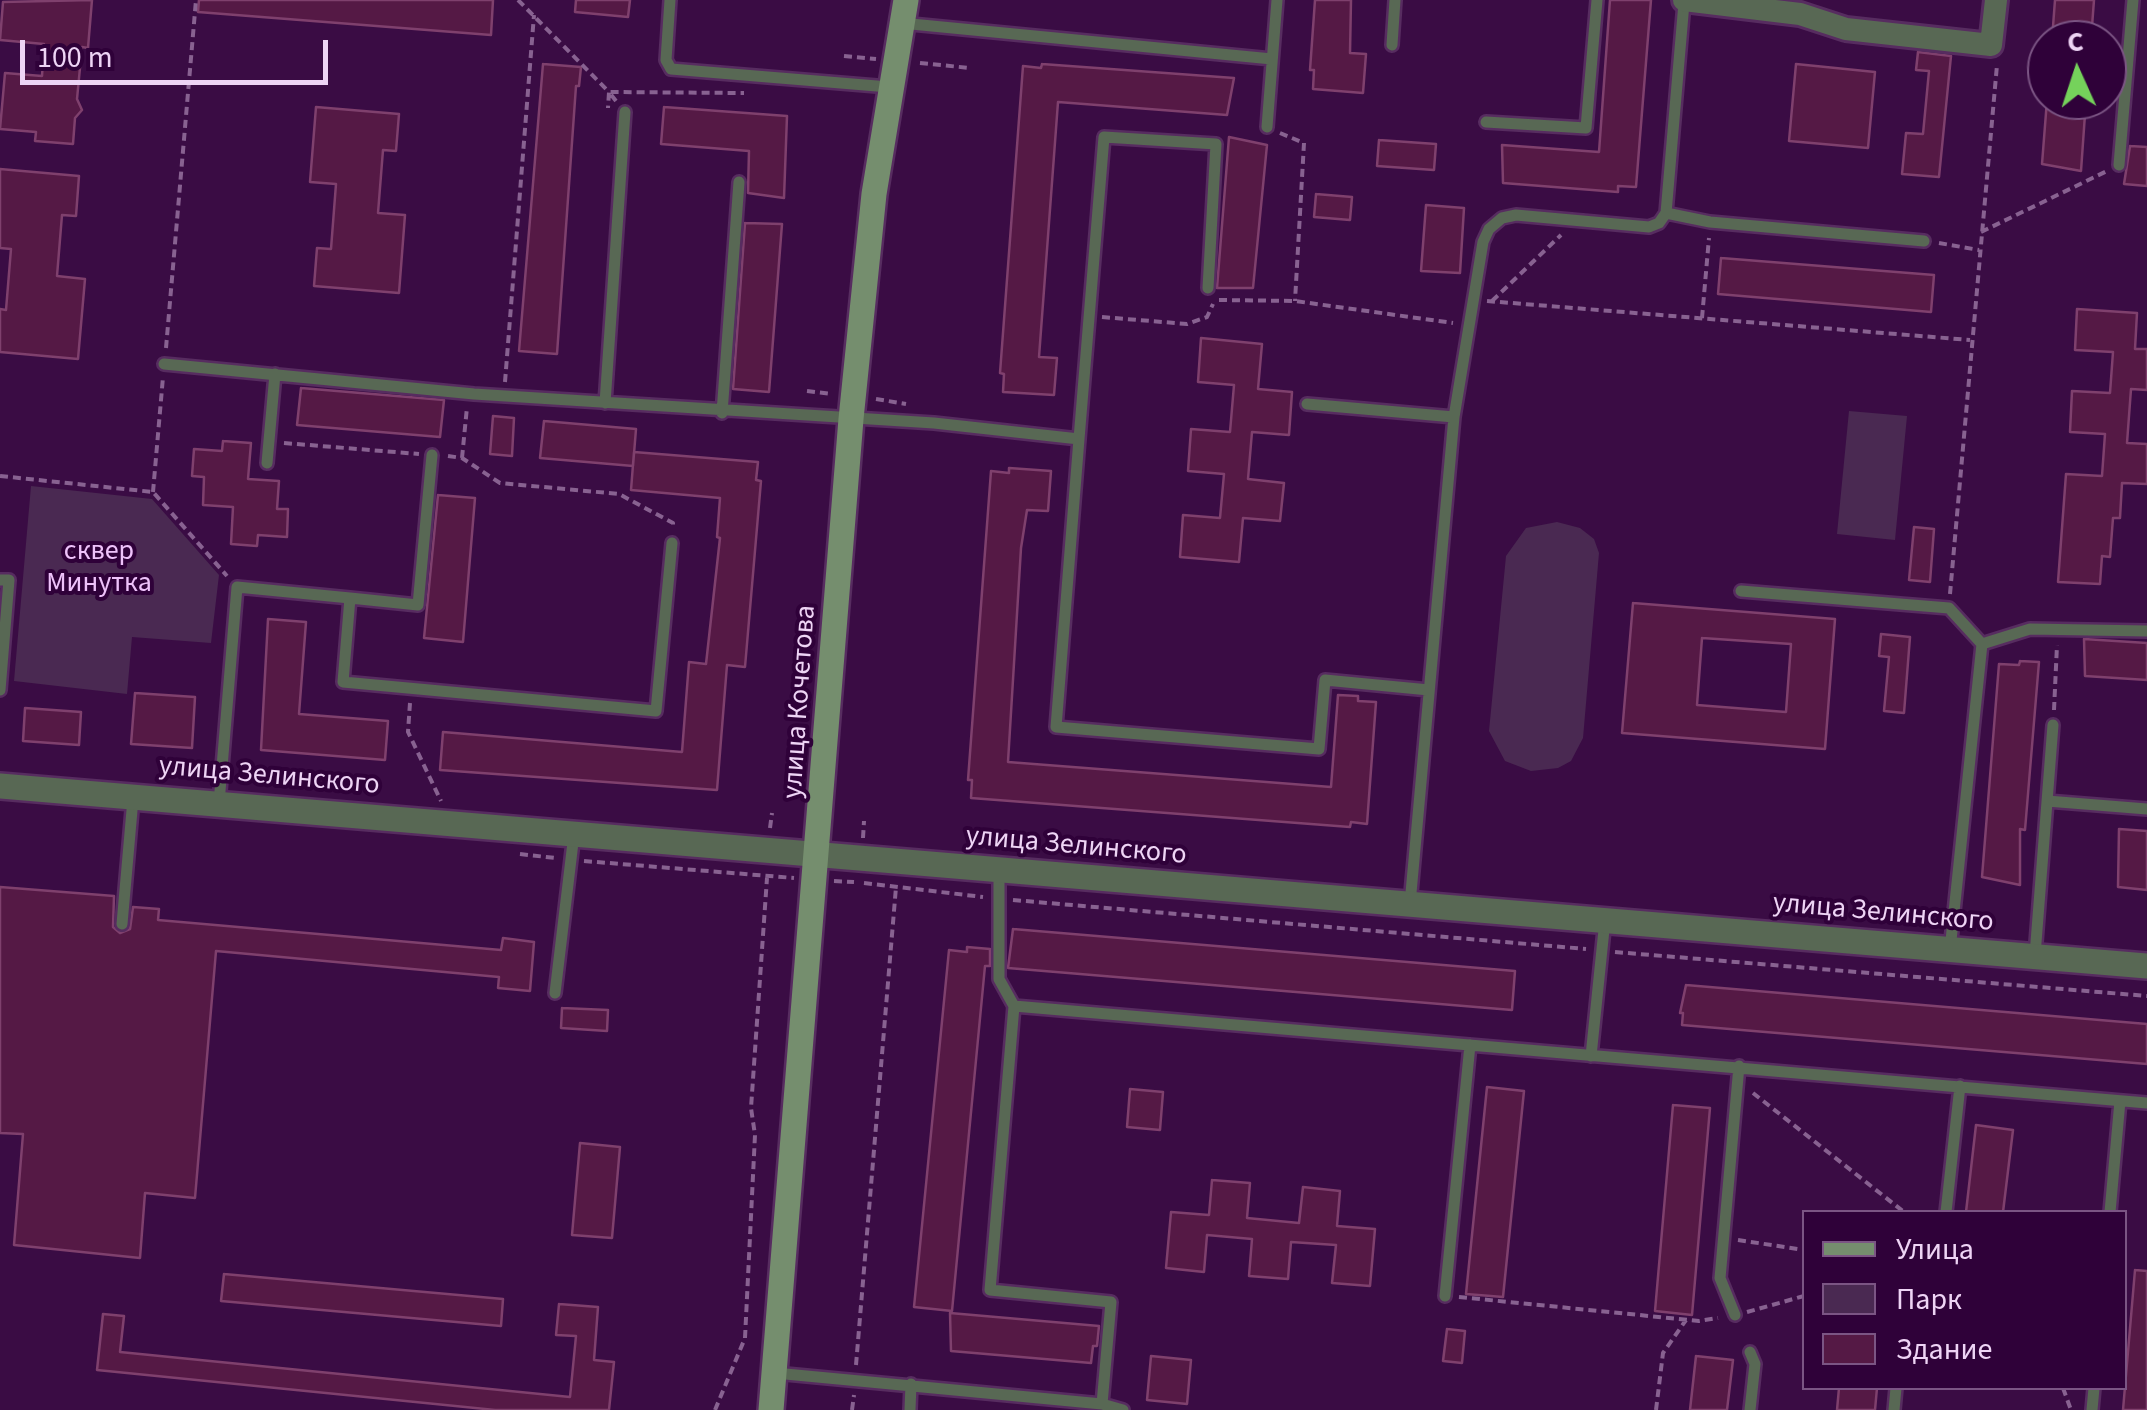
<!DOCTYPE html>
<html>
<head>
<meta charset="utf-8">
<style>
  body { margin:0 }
  #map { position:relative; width:2147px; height:1410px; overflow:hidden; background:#3a0c44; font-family:"Source Sans 3",sans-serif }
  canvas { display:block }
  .legend { position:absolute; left:1802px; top:1210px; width:325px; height:180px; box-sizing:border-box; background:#2f0139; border:2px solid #7b5584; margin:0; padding:12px 18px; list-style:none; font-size:30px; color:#eed4f5 }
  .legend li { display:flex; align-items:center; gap:20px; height:50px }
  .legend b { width:50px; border:2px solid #7b5584 }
  .north { position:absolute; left:2027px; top:20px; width:100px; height:100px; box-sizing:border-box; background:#2f0139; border:2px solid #7b5584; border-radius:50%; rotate:357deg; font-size:28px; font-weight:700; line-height:40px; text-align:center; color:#eed4f5 }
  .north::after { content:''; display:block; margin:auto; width:35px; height:45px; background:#75d25b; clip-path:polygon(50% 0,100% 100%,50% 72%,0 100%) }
  .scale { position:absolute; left:20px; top:40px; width:308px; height:45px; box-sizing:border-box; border:5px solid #eed4f5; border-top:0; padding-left:12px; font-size:30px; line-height:35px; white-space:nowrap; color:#eed4f5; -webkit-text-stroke:8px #2f0139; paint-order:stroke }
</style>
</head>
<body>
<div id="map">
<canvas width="2147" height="1410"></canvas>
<ul class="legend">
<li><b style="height:12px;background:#758e6e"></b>Улица</li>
<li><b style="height:28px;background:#4a2952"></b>Парк</li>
<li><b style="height:28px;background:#551945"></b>Здание</li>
</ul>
<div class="north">С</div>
<div class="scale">100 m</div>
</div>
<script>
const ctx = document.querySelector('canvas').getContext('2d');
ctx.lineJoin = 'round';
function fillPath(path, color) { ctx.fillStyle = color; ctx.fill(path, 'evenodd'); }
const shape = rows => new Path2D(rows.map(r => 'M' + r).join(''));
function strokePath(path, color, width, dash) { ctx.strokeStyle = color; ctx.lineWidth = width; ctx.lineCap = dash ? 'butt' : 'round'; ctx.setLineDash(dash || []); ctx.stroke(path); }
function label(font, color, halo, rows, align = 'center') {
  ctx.font = font + ' "Source Sans 3",sans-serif'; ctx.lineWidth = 8; ctx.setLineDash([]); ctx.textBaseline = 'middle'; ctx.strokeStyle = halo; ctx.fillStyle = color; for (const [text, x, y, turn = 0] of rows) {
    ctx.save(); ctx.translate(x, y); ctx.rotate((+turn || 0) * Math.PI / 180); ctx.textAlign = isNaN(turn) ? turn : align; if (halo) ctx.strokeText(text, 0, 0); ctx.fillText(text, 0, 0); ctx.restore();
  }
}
fillPath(shape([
  [1849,411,1907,416,1895,540,1837,534],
  [31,486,152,499,219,575,211,643,132,637,127,694,14,681],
  [1557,522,1580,528,1594,539,1599,553,1583,738,1571,761,1558,768,1531,771,1505,761,1489,731,1506,556,1526,528]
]), '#4a2952');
const building = shape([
  [92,0,88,48,82,47,77,99,82,110,75,118,73,144,35,141,36,132,0,129,5,73,42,76,44,44,0,40,3,2,92,0],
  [199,0,493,0,491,35,198,12,199,0],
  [576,0,630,0,628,17,575,12,576,0],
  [1315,0,1351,0,1350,53,1366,54,1363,93,1313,89,1314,70,1310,70,1315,0],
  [1610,0,1651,0,1636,187,1618,186,1618,192,1503,183,1502,145,1599,152,1610,0],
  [2055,0,2094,0,2091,40,2052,40,2055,0],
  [1918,52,1951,56,1939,177,1902,174,1906,133,1923,134,1929,71,1916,70,1918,52],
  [543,64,581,67,579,86,576,86,557,354,519,351,543,64],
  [1042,64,1234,78,1227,115,1058,102,1039,357,1057,358,1054,395,1003,392,1004,374,1000,373,1023,66,1041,68,1042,64],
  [1796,64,1875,72,1868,148,1789,141,1796,64],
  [2047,100,2086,100,2081,171,2042,164,2047,100],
  [316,107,399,114,396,151,383,150,378,213,405,215,399,293,314,286,317,248,331,249,336,184,310,182,316,107],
  [664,107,787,116,784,198,748,193,749,151,661,144,664,107],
  [1229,137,1267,145,1253,288,1217,288,1229,137],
  [1379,140,1436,144,1434,170,1377,166,1379,140],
  [2130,146,2147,147,2147,186,2124,184,2130,146],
  [0,169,79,176,76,216,62,215,57,276,85,279,78,359,0,352,0,309,6,310,11,249,0,248,0,169],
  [1316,194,1352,197,1350,220,1314,217,1316,194],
  [1426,205,1464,208,1460,273,1421,271,1426,205],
  [745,223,782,224,769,392,733,389,745,223],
  [1721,258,1934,275,1931,312,1718,294,1721,258],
  [2077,309,2137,313,2135,349,2147,349,2147,390,2131,389,2127,443,2147,444,2147,484,2122,483,2120,518,2113,518,2110,557,2102,556,2100,584,2058,582,2066,474,2102,476,2105,434,2070,432,2072,391,2110,393,2113,352,2075,350,2077,309],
  [1201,338,1262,344,1258,389,1292,392,1289,435,1252,432,1248,479,1284,483,1280,521,1243,518,1239,562,1180,557,1183,515,1220,518,1224,474,1188,471,1191,429,1230,432,1234,385,1198,382,1201,338],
  [301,388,444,400,440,437,297,425,301,388],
  [493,416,514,418,512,456,490,454,493,416],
  [544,421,636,429,633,466,540,458,544,421],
  [223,441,251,443,248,479,279,481,277,509,288,509,287,537,258,535,257,546,231,544,233,507,203,505,204,477,192,476,194,449,222,451,223,441],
  [634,452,758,462,756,480,761,481,745,667,727,665,717,790,440,770,443,732,682,752,689,662,706,664,720,538,717,537,720,498,631,490,634,452],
  [1009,468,1051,471,1048,511,1027,510,1021,548,1008,762,1331,787,1338,695,1358,696,1358,701,1376,702,1367,824,1351,822,1350,827,971,798,972,780,968,780,991,471,1009,473,1009,468],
  [438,495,475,498,463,642,424,638,438,495],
  [1914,527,1934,529,1930,582,1909,580,1914,527],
  [1633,603,1835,619,1825,749,1622,733,1633,603],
  [1702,638,1791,644,1786,712,1697,705,1702,638],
  [268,619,306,622,299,714,388,721,385,760,261,750,268,619],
  [1881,634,1910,637,1904,713,1884,711,1889,657,1879,656,1881,634],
  [2084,639,2147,643,2147,680,2085,676,2084,639],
  [2020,661,2039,662,2025,830,2020,829,2020,885,1982,877,1999,664,2019,665,2020,661],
  [135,693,195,697,192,748,131,744,135,693],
  [25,708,81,712,79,745,23,741,25,708],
  [2119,829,2147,831,2147,890,2118,887,2119,829],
  [0,887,114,896,113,927,120,933,130,929,133,907,159,909,158,920,501,950,503,938,534,942,530,991,498,988,499,977,216,951,195,1198,145,1193,140,1258,14,1245,23,1134,0,1133,0,887],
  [1013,929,1515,971,1512,1010,1008,968,1013,929],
  [967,947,990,949,990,966,985,966,952,1311,914,1307,949,950,967,952,967,947],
  [1686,985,2147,1024,2147,1064,1682,1025,1683,1013,1680,1013,1686,985],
  [562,1008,608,1010,607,1031,561,1028,562,1008],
  [1487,1087,1524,1091,1503,1297,1466,1294,1487,1087],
  [1130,1089,1163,1092,1160,1130,1127,1127,1130,1089],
  [1673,1105,1710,1108,1692,1315,1655,1311,1673,1105],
  [1976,1125,2013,1130,2003,1212,1966,1212,1976,1125],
  [580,1143,620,1147,612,1238,572,1235,580,1143],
  [1212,1180,1250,1183,1247,1218,1299,1223,1303,1187,1340,1191,1337,1226,1375,1229,1370,1286,1332,1283,1336,1245,1291,1242,1288,1279,1249,1276,1252,1239,1207,1235,1204,1272,1166,1268,1171,1212,1209,1215,1212,1180],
  [2135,1270,2147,1271,2147,1410,2123,1410,2135,1270],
  [224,1274,503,1299,501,1326,221,1301,224,1274],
  [559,1304,598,1307,594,1360,614,1362,609,1410,495,1410,97,1370,103,1314,124,1316,120,1352,570,1397,576,1336,556,1335,559,1304],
  [950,1313,1099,1326,1097,1346,1093,1346,1091,1363,951,1351,950,1313],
  [1447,1329,1465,1331,1462,1363,1443,1361,1447,1329],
  [1151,1356,1191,1360,1187,1404,1147,1400,1151,1356],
  [1696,1356,1733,1360,1727,1410,1690,1410,1696,1356],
  [1839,1388,1877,1388,1875,1410,1837,1410,1839,1388]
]);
fillPath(building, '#551945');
strokePath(building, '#7f406d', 2.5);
const service = shape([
  [670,0,666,60,671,69,889,87],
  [901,23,1272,59],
  [1392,45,1395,0],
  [1486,122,1586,128,1597,0],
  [1267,127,1277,0],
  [2119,165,2133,0],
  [1666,213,1710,222,1924,241],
  [164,364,474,394,934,423,1079,439,1056,727,1319,749,1325,680,1429,690],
  [605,403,625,112],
  [1307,404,1454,417],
  [722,413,739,182],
  [1079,439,1104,137,1216,144,1208,288],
  [267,463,275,374],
  [0,580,9,580,0,690],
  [1741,591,1949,608,1982,644],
  [350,598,418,605,432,455],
  [2047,801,2147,809],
  [219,803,237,587,350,598,343,682,656,711,672,543],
  [999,871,999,979,1014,1006,990,1290,1111,1302,1102,1404],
  [1410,904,1454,417,1483,242,1489,229,1502,218,1516,215,1649,227,1659,223,1666,213,1684,3],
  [122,924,133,799],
  [1950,950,1982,644,2030,629,2147,631],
  [2035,955,2053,725],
  [555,993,574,834],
  [1014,1006,2147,1103],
  [1591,1056,1605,920],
  [1946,1212,1960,1086],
  [2110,1212,2120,1101],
  [1445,1296,1470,1045],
  [1735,1315,1720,1278,1739,1066],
  [1750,1352,1755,1364,1750,1410],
  [775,1373,1102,1404,1123,1410],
  [910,1410,911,1384],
  [1894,1410,1896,1388],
  [2092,1410,2094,1388]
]);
const minor = shape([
  [1684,0,1800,14,1846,29,1991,45,1996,0]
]);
const tertiary = shape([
  [0,786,2147,966]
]);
const secondary = shape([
  [771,1410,851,419,874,194,906,0]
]);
strokePath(service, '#572c60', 16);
strokePath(minor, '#572c60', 28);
strokePath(tertiary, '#572c60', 30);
strokePath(secondary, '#572c60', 30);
strokePath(shape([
  [518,0,609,92,608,108],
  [844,56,876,59],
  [920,63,970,68],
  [616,101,609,92,744,93],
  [1280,133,1304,143,1295,301],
  [1981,232,2107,171],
  [1939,243,1979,250],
  [1219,300,1295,301,1453,323],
  [1487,301,1970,340],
  [1492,301,1561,235],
  [1102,317,1187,324,1207,317,1213,304],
  [1702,318,1709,238],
  [166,348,196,0],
  [505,382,534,15],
  [807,391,832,394],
  [876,399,906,404],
  [284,443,419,454],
  [448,456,462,458,500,483,619,494,673,523,673,527],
  [462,458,467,407],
  [0,476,153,492,227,576],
  [153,492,163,377],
  [1950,594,1997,65],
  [410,703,408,732,441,801],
  [2054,710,2057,645],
  [770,828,772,813],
  [863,838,864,821],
  [520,854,555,858],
  [584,861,794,878],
  [834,881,854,882],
  [864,883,983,897],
  [1013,900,1586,949],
  [1615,952,2147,996],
  [1753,1093,1904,1212],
  [1738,1240,1804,1250],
  [1459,1297,1699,1321,1718,1318],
  [1747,1312,1804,1296],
  [856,1365,896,887],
  [2063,1388,2071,1410],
  [715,1410,745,1338,755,1135,751,1108,767,878],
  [852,1410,854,1395],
  [1656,1410,1663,1353,1686,1320]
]), '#886291', 4, [8, 5]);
strokePath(service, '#586854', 11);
strokePath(minor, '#586854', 22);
strokePath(tertiary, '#586854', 25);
strokePath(secondary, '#758e6e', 25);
label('28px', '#eec2fa', '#2f0139', [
  ["сквер",99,553],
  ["Минутка",99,585]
]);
label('28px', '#eed4f5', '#2f0139', [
  ["улица Кочетова",801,702,-86],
  ["улица Зелинского",269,777,5],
  ["улица Зелинского",1076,847,5],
  ["улица Зелинского",1883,914,5]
]);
</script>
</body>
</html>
